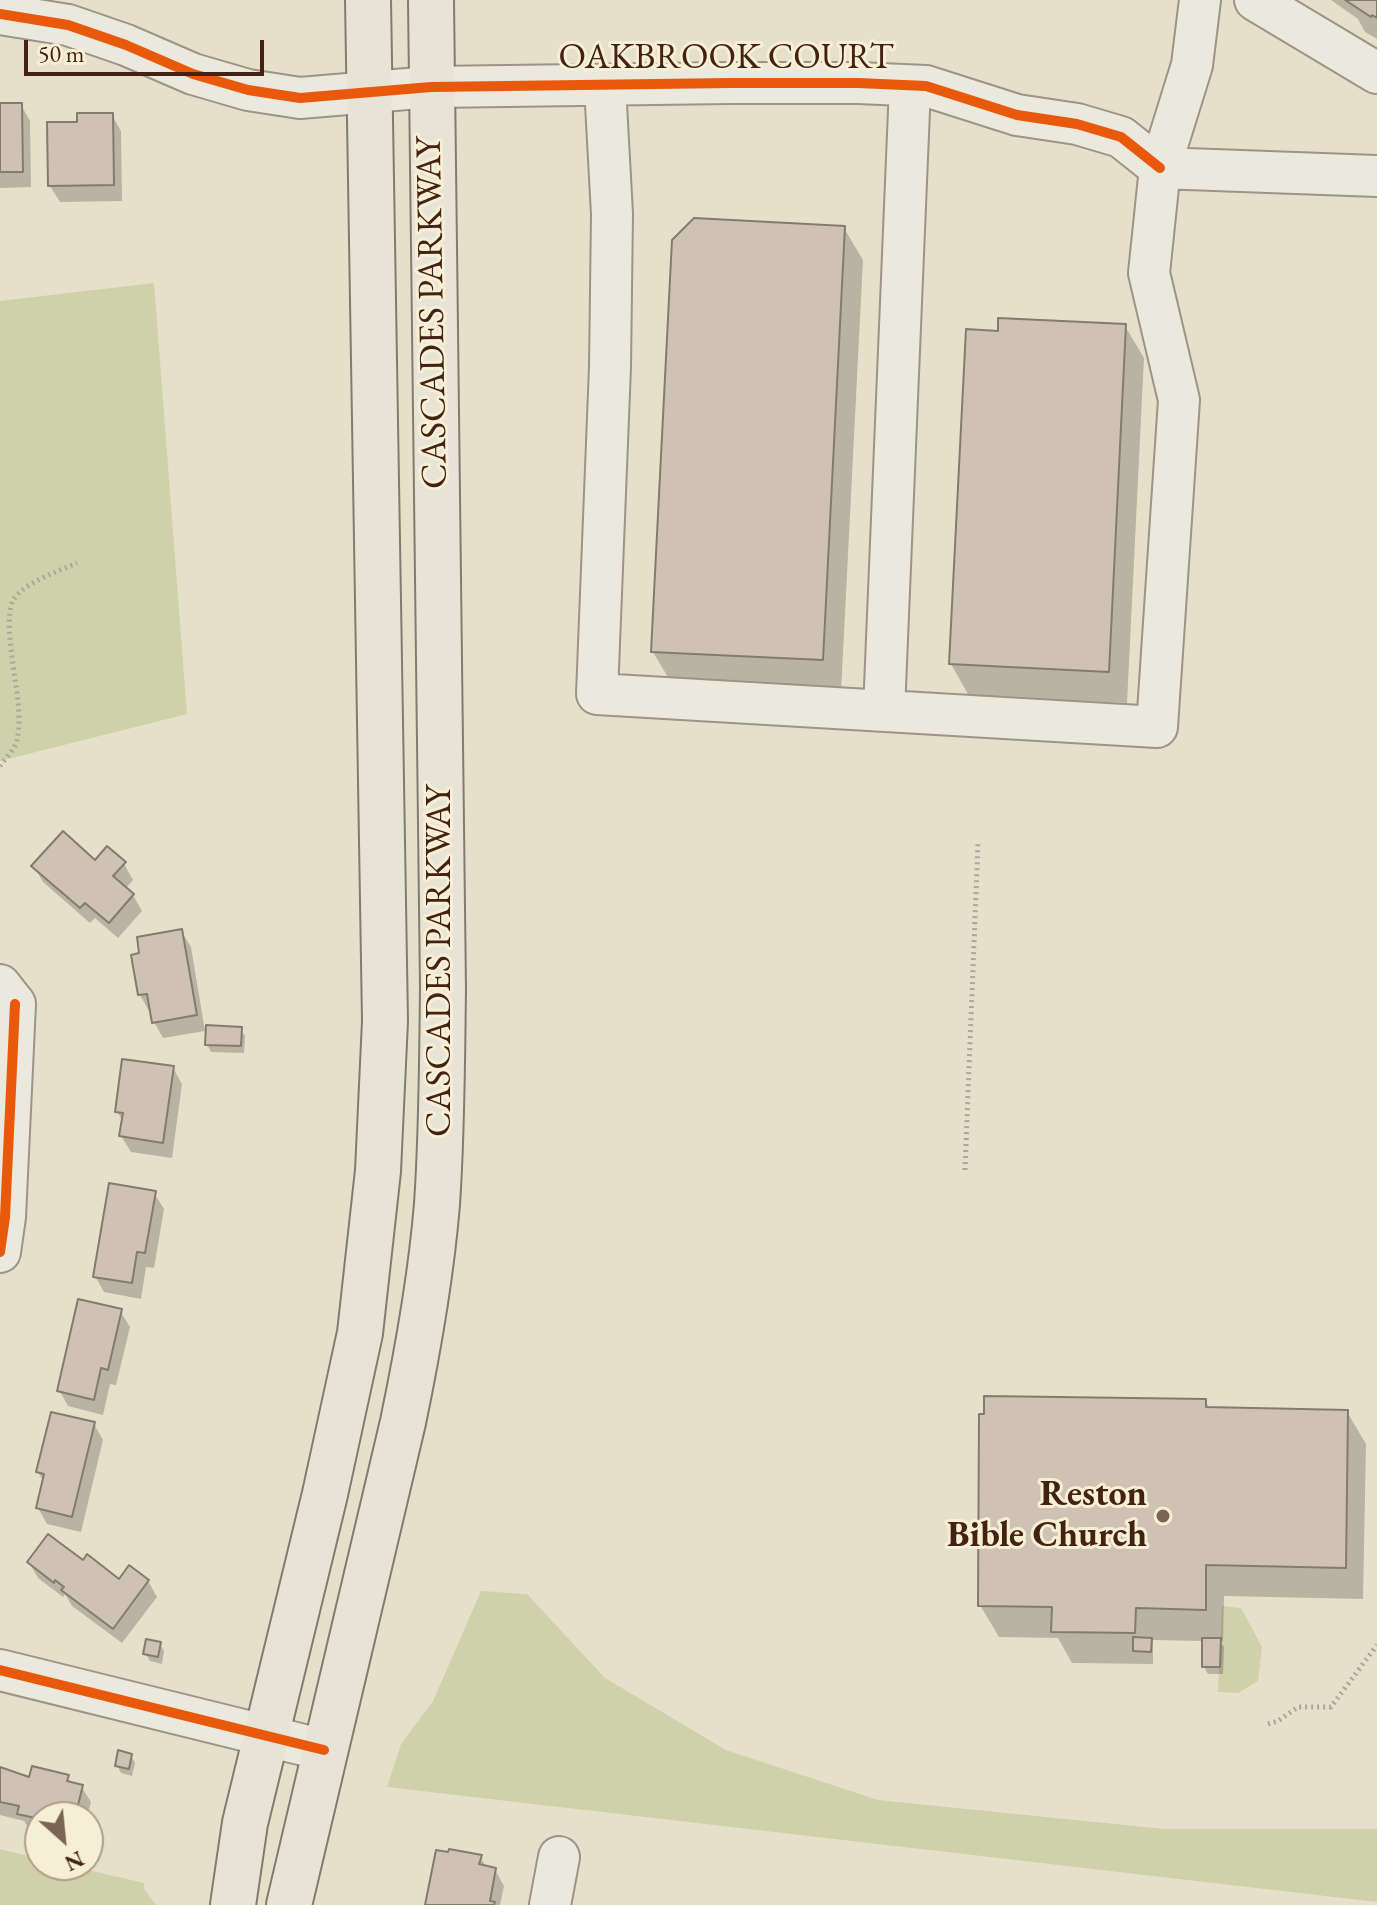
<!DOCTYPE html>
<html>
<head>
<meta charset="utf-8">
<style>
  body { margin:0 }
  #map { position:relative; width:1377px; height:1905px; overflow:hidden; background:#e6e0cb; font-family:"EB Garamond",serif }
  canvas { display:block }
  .north { position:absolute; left:24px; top:1801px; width:80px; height:80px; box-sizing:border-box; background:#f7efd5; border:2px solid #af9d87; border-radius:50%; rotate:153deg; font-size:22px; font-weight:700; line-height:32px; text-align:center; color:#432213 }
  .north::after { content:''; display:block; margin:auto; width:28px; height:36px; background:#7c6453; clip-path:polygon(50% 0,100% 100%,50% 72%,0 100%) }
  .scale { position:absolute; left:24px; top:40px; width:240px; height:36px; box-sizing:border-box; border:4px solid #432213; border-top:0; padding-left:10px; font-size:24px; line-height:28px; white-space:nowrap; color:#432213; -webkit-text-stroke:6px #f7efd5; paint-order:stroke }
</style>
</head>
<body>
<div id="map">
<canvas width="1377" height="1905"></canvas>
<div class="north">N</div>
<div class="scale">50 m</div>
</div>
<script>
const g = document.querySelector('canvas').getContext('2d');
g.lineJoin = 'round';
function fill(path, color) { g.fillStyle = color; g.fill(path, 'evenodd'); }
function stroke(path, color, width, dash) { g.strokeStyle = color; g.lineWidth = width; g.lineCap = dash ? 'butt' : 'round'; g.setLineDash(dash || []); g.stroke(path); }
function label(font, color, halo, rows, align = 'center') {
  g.font = font + ' "EB Garamond",serif'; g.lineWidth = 6; g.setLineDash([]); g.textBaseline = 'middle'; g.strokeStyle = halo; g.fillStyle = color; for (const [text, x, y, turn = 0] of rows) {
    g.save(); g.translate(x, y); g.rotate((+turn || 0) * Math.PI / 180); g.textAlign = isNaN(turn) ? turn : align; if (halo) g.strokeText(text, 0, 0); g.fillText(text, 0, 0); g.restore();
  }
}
const green = new Path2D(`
  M 154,283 L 187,714 L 0,761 L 0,301 Z
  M 481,1591 L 527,1594 L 605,1678 L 726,1750 L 878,1800 L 1164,1829 L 1377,1829 L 1377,1902 L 387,1787 L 401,1744 L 433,1701 Z
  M 1222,1606 L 1241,1608 L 1262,1647 L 1258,1681 L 1238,1693 L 1218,1692 Z
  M 0,1849 L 40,1859 L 40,1865 L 67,1865 L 144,1883 L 144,1889 L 156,1905 L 0,1905 Z`);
const shadow = new Path2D(`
  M 1331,0 L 1377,0 L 1377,39 L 1365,32 L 1358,19 Z
  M 0,105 L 21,105 L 30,121 L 31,187 L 0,188 Z
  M 112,115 L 121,131 L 122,201 L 60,202 L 50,186 L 79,124 Z
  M 844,228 L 863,260 L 841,692 L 672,684 L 653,652 Z
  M 1125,326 L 1144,358 L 1127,703 L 969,696 L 951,664 L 1000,333 Z
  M 95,862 L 124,864 L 133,880 L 125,889 L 133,895 L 142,911 L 118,938 L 95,918 L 90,923 L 43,882 L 34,866 Z
  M 181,931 L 191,947 L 205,1031 L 163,1038 L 154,1022 L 152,1010 L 149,1011 L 140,995 Z
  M 240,1029 L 245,1036 L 244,1053 L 211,1052 L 207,1044 Z
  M 173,1068 L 182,1084 L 172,1158 L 131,1152 L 121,1136 L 123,1122 L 117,1111 Z
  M 154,1193 L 164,1209 L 154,1268 L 146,1267 L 141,1299 L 104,1292 L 95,1276 Z
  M 120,1311 L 130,1327 L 116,1385 L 110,1384 L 103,1415 L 68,1406 L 59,1390 Z
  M 1205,1401 L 1210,1409 L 1347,1412 L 1366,1444 L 1363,1599 L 1224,1596 L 1223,1641 L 1220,1641 L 1224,1647 L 1223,1674 L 1208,1674 L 1204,1667 L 1204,1641 L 1153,1640 L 1153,1664 L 1072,1663 L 1058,1638 L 999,1637 L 980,1605 Z
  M 94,1424 L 103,1440 L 81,1532 L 47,1524 L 38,1508 L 44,1482 L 38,1472 Z
  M 29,1562 L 120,1581 L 148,1581 L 157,1597 L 122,1643 L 72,1606 L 65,1594 L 63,1597 L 38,1578 Z
  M 160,1644 L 164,1651 L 162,1664 L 150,1661 L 145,1653 Z
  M 131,1756 L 135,1763 L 132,1776 L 121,1773 L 117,1765 Z
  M 0,1769 L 31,1779 L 67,1777 L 72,1784 L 81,1786 L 91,1802 L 87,1817 L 40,1817 L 40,1832 L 29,1829 L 24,1821 L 0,1815 Z
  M 480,1857 L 487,1868 L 495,1870 L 504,1886 L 500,1905 L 427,1905 Z`);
const building = new Path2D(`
  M 1345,0 L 1377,0 L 1377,18 L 1372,15 L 1371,17 Z
  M 0,103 L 22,103 L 23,172 L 0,172 Z
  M 77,113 L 113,113 L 114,185 L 48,186 L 47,122 L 77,122 Z
  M 694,218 L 845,226 L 823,660 L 651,652 L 672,240 Z
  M 998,318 L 1126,324 L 1109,672 L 949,664 L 966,329 L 998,331 Z
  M 63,831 L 95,860 L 107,846 L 126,862 L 113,876 L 134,894 L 109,923 L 85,903 L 80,908 L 31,866 Z
  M 182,929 L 197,1015 L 152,1023 L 147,994 L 138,995 L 131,955 L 139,953 L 137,937 Z
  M 206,1025 L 242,1027 L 241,1046 L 205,1045 Z
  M 122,1059 L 174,1066 L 163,1143 L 119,1136 L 123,1113 L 115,1112 Z
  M 109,1183 L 156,1191 L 145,1253 L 137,1252 L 132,1283 L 93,1277 Z
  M 78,1299 L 122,1309 L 108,1370 L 101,1368 L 94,1400 L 57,1391 Z
  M 984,1396 L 1206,1399 L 1206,1407 L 1348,1410 L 1346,1568 L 1206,1565 L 1206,1610 L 1136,1608 L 1135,1633 L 1051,1632 L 1052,1607 L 978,1606 L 979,1414 L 984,1414 Z
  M 51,1412 L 95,1422 L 72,1517 L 36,1508 L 44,1474 L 36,1472 Z
  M 48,1534 L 83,1560 L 87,1554 L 119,1579 L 129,1565 L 149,1580 L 113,1629 L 61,1590 L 64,1587 L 55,1580 L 54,1583 L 27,1562 Z
  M 1133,1637 L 1152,1638 L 1151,1652 L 1133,1651 Z
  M 1202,1638 L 1221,1638 L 1220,1667 L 1202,1667 Z
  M 146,1639 L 161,1642 L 158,1657 L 143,1654 Z
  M 118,1750 L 132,1754 L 129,1769 L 115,1766 Z
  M 32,1766 L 69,1775 L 67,1781 L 83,1785 L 75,1817 L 40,1819 L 17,1814 L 19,1806 L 0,1802 L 0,1767 L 29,1777 Z
  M 449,1849 L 482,1855 L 479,1864 L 496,1868 L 490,1901 L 495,1902 L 494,1905 L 425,1905 L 436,1850 L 448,1852 Z`);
const path = new Path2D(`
  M 0,766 C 5,759 15,749 17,740 C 26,703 0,631 13,600 C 25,582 57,572 77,563
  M 965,1170 L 978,843
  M 1268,1724 L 1278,1721 L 1298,1707 L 1331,1707 L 1377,1645`);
const minor = new Path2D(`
  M 1255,0 L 1377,73
  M 0,14 L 68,25 L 126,45 L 193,74 L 248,90 L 300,98 L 431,87 L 730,83 L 858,83 L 926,86 L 1017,115 L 1077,124 L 1121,137 L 1160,168 L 1192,65 L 1200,0
  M 605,86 L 612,214 L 610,367 L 597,694 L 1157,727 L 1179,400 L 1149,273 L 1160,168 L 1377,176
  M 884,711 L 910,86
  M 0,985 L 15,1004 L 5,1217 L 0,1252
  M 0,1670 L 324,1750
  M 550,1905 L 559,1857`);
const major = new Path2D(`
  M 233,1905 L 245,1823 L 325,1494 L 360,1333 L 378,1171 L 385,1021 L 368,0
  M 289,1905 L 403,1422 C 418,1350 431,1277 437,1204 C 442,1132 442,1060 443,989 L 431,0`);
const cycleway = new Path2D(`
  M 0,14 L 68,25 L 126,45 L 193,74 L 248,90 L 300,98 L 431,87 L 730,83 L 858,83 L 926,86 L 1017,115 L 1077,124 L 1121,137 L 1160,168
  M 0,1252 L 5,1217 L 15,1004
  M 0,1670 L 324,1750`);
const markers = [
  [1163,1516,8,"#7c6453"]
];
const streetNames = [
  ["OAKBROOK COURT",726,58],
  ["CASCADES PARKWAY",433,313,-91],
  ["CASCADES PARKWAY",440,961,-90]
];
const poiNames = [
  ["Reston",1147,1495],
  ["Bible Church",1147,1536]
];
fill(green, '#cfd1ab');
fill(shadow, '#0003');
fill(building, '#cfc2b5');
stroke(building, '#847b6f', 2);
stroke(minor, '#9c9486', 44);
stroke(major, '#847b6f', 48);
stroke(path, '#aca69c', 5, [2, 4]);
stroke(minor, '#ebe8dd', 40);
stroke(major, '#e8e3d7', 44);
stroke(cycleway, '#e8590c', 10);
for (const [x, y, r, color] of markers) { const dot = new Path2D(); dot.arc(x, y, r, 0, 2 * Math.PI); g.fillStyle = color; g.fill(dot); stroke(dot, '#f7efd5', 3); }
label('36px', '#432213', '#f7efd5', streetNames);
label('bold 36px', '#432213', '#f7efd5', poiNames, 'right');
</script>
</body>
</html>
